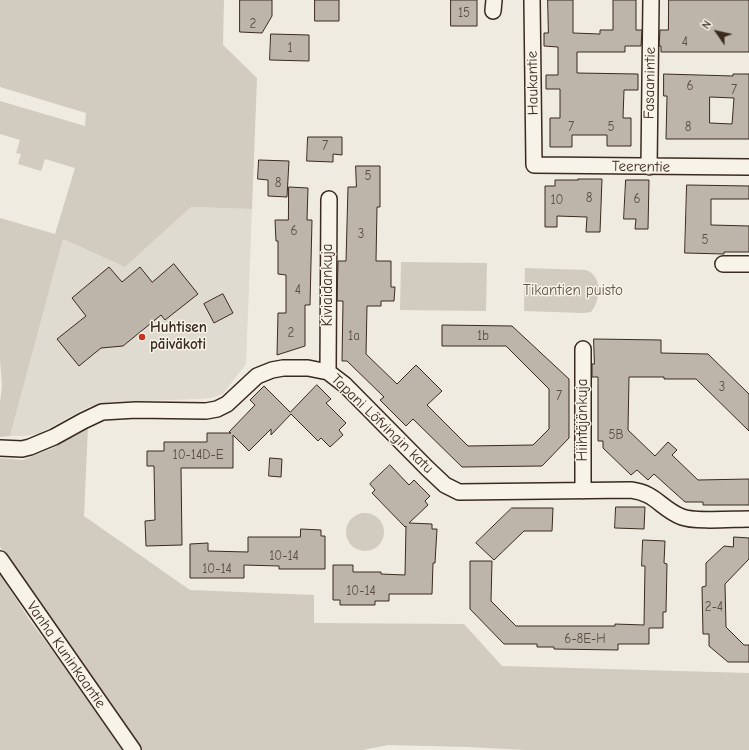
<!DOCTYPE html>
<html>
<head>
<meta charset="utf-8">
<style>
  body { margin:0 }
  #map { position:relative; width:749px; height:750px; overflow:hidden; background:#efebe0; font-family:"Comic Neue",sans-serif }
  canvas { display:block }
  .north { position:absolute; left:697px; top:12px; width:40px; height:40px; -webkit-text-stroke:3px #f7f3e8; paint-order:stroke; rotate:304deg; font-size:11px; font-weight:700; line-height:16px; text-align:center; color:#3b2a1e }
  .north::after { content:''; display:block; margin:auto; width:14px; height:18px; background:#3b2a1e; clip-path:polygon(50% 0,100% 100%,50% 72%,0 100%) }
</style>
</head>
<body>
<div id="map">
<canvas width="749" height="750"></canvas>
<div class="north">N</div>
</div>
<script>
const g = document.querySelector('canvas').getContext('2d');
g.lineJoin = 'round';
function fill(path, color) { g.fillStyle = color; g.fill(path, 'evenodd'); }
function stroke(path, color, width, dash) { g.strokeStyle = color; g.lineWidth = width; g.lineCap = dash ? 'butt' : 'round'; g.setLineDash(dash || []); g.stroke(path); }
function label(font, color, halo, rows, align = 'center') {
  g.font = font + ' "Comic Neue",sans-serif'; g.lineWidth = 3; g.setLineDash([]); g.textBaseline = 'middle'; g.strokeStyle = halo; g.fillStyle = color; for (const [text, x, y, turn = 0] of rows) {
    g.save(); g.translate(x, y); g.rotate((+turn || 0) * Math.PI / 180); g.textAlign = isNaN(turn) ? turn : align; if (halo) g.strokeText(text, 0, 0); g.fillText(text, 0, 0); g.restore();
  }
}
const built = new Path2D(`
  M 191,207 L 252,209 L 246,364 L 223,394 L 211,398 L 200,399 L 110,402 L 88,407 L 38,434 L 24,436 L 10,436 L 63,239 L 125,267 Z`);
const green = new Path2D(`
  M 0,0 L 224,0 L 223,45 L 257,78 L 252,209 L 191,207 L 125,267 L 63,239 L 10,436 L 0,437 L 0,403 L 2,386 L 0,359 L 0,218 L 55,234 L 75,168 L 45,159 L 41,171 L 18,164 L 21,154 L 16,153 L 20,140 L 0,134 L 0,101 L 85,126 L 86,113 L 0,87 Z
  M 401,262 L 487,263 L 486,311 L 400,310 Z
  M 525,268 L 586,270 C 603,276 601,300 591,312 L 584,313 L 524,311 Z
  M 88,426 L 84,516 L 190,590 L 314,595 L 314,623 L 464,624 L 502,666 L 749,673 L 749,750 L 526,750 L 469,747 L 388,745 L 363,750 L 140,750 L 0,547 L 0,458 L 23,460 L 53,448 Z
  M346 532a19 19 0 1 1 38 0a19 19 0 1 1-38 0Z
  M 0,574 L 29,619 L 126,750 L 0,750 Z`);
const building = new Path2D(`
  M 240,0 L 272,0 L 272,16 L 262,33 L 240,32 Z
  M 315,0 L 339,0 L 339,21 L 315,21 Z
  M 451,0 L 477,0 L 477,26 L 451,26 Z
  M 548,0 L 573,0 L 573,33 L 600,34 L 600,30 L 613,30 L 613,0 L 636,0 L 636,30 L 642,30 L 641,46 L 625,46 L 625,52 L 577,52 L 577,73 L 638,74 L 638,90 L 624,90 L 623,118 L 631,118 L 631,146 L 607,146 L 607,135 L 572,135 L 572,147 L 550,147 L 550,118 L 560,118 L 560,89 L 546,89 L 546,75 L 558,75 L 558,47 L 544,46 L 544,33 L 548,33 Z
  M 669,0 L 749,0 L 749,52 L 661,52 L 661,46 L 659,46 L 660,30 L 668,30 Z
  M 271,34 L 309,35 L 309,61 L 270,60 Z
  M 664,74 L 733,76 L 733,74 L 749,74 L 749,139 L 666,139 L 667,96 L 664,96 ZM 710,97 L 734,98 L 732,124 L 710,123 Z
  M 308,137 L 342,137 L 342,155 L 333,154 L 333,162 L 307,161 Z
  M 259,160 L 289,161 L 287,197 L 268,196 L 268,180 L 258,179 Z
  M 356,166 L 380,166 L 380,207 L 377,207 L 376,261 L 391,261 L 391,287 L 395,287 L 394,301 L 381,301 L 381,306 L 367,306 L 366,354 L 397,384 L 416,365 L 442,391 L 427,405 L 468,446 L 533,445 L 549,429 L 549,389 L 506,346 L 442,346 L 442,325 L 512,326 L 569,379 L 569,438 L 542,466 L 462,467 L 413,419 L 406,426 L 380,400 L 384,397 L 347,361 L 342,361 L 343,301 L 337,301 L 338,261 L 346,261 L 348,187 L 356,187 Z
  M 578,179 L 602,179 L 600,232 L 586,232 L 587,217 L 557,216 L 557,227 L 545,227 L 545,186 L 555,186 L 555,180 L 578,180 Z
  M 626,180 L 649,180 L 648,229 L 635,229 L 636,219 L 624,219 Z
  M 687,185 L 749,186 L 749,199 L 711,199 L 711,225 L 749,226 L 749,252 L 724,252 L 724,254 L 685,253 Z
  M 289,187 L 308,188 L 307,220 L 312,220 L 310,305 L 305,305 L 305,346 L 277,355 L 278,313 L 286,313 L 286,275 L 278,274 L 278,241 L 276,241 L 275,220 L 288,220 Z
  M 174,264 L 198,294 L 165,320 L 161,315 L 123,346 L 101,348 L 79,366 L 57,339 L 86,316 L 72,298 L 109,267 L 122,282 L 140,267 L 152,282 Z
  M 223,294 L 233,313 L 214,323 L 204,304 Z
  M 594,339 L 661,340 L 661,353 L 708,354 L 749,394 L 749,431 L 696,379 L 664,379 L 664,377 L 629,377 L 628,430 L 655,456 L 668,442 L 677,450 L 672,455 L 698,480 L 749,479 L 749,505 L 703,505 L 703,502 L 685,502 L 654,474 L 648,480 L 637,470 L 631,475 L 603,448 L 603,441 L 598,441 L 598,377 L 592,377 L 592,364 L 594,364 Z
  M 317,385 L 331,399 L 326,403 L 346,423 L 339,430 L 343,435 L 330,447 L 321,438 L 318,441 L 291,414 L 271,435 L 271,429 L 249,451 L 233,435 L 233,468 L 181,468 L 182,545 L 146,546 L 145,521 L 155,520 L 154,466 L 147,466 L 147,451 L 164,451 L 164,442 L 207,442 L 207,433 L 231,433 L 229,432 L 255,405 L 250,400 L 264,386 L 290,412 Z
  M 270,458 L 282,459 L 281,477 L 269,476 Z
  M 390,465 L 409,485 L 414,480 L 430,496 L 425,501 L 428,505 L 409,523 L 432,524 L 432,529 L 437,529 L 435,563 L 433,563 L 432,594 L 389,594 L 389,601 L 375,601 L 375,605 L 340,605 L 340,600 L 333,600 L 333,565 L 353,565 L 353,572 L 381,572 L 381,574 L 405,575 L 406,526 L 405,527 L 372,493 L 375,490 L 370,484 Z
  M 616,507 L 645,507 L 644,529 L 615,528 Z
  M 512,508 L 553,508 L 552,531 L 524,531 L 494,560 L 476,543 Z
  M 301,529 L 321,530 L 321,536 L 325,536 L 325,569 L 279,569 L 279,566 L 244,565 L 244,578 L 190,578 L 190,544 L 208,543 L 208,551 L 248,552 L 248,537 L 300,537 Z
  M 734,537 L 749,538 L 749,559 L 725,584 L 726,627 L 744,645 L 749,645 L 749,662 L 728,662 L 709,646 L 709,634 L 703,634 L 702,587 L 706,586 L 706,563 L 724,546 L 733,547 Z
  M 643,540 L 665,541 L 664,563 L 667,564 L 666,612 L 663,612 L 663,628 L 649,628 L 649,644 L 618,644 L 618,650 L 554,649 L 554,647 L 537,647 L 537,644 L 504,644 L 470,609 L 470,561 L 492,561 L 491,601 L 516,626 L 615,626 L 615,624 L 644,625 L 645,566 L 642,566 Z`);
const minor = new Path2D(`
  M 532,0 L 534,165 L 749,167
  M 493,11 L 494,0
  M 649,167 L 651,0
  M 723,264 L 749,264
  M 328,372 L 329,199
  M 0,448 L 22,449 L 30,447 L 54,437 L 83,421 L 102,412 L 136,410 L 206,411 L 217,409 L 227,404 L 257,376 L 272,370 L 283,368 L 308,368 L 328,372 L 345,385 L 427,468 L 445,485 L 459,492 L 631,490 C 656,493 661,509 682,517 C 695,522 733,519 749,519
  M 583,491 L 583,349
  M 0,559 L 133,750`);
const markers = [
  [142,337,4,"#c8321e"]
];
const numberNames = [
  ["15",464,13],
  ["2",253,24],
  ["4",685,42],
  ["1",290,48],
  ["6",690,86],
  ["7",734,90],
  ["7",571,127],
  ["5",611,127],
  ["8",688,127],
  ["7",325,146],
  ["5",368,176],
  ["8",278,183],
  ["8",589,198],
  ["6",637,199],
  ["10",557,200],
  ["6",294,231],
  ["3",361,234],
  ["5",705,240],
  ["4",298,290],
  ["2",291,333],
  ["1a",354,336],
  ["1b",483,336],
  ["3",722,387],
  ["7",559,396],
  ["5B",616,435],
  ["10-14D-E",198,455],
  ["10-14",284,556],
  ["10-14",217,569],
  ["10-14",361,591],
  ["2-4",714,607],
  ["6-8E-H",585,639]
];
const streetNames = [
  ["Haukantie",533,83,-91],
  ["Fasaanintie",650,83,-89],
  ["Teerentie",641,167,1],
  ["Kiviaidankuja",328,285,-90],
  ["Hiihtäjänkuja",583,420,-90],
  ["Tapani Löfvingin katu",382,424,44],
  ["Vanha Kuninkaantie",66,655,55]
];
const parkNames = [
  ["Tikantien puisto",573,291]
];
const poiNames = [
  ["Huhtisen",150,328],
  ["päiväkoti",150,345]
];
fill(built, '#e0dbd0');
fill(green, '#d1cbc0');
fill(building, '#bdb5aa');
stroke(building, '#3b2a1e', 1);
stroke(minor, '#3b2a1e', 18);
stroke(minor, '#f7f3e8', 15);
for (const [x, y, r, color] of markers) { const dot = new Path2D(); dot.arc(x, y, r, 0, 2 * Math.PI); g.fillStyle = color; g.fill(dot); stroke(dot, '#f7f3e8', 1.5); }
label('13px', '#5c4d41', null, numberNames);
label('15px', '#3b2a1e', '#f7f3e8', streetNames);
label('15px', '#605246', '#f7f3e8', parkNames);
label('bold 15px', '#3b2a1e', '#f7f3e8', poiNames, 'left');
</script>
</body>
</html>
